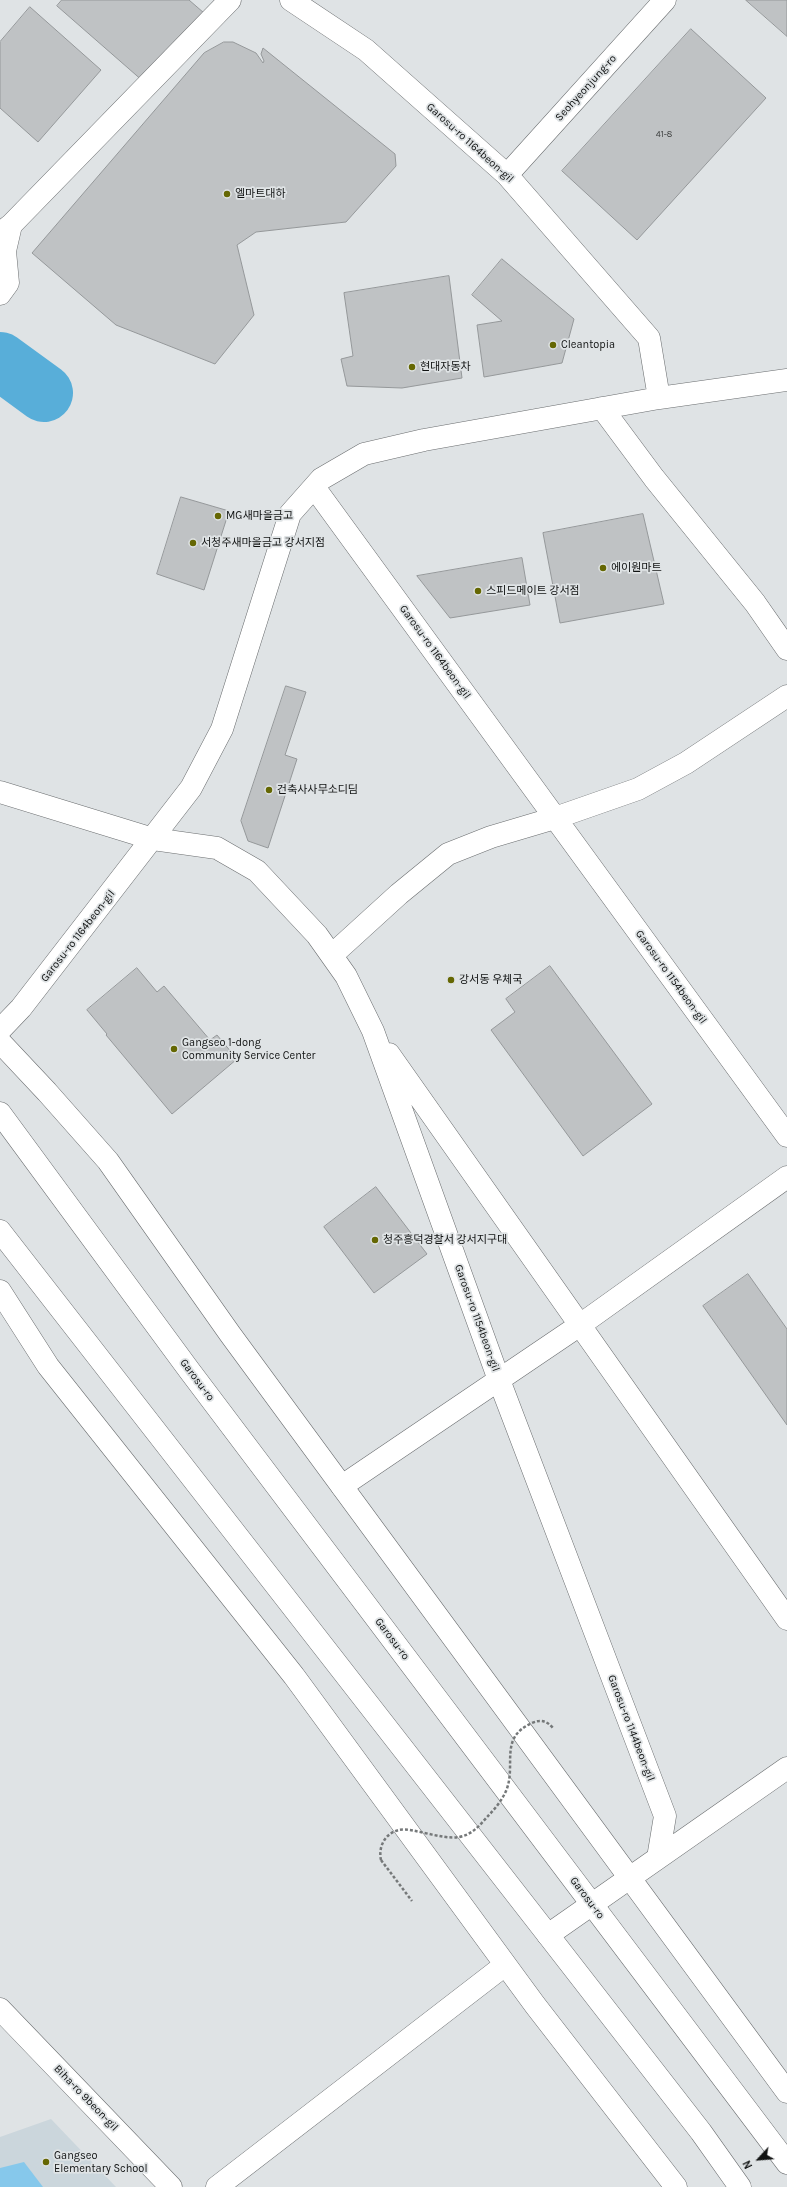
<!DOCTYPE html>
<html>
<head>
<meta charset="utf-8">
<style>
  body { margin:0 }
  #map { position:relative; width:787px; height:2187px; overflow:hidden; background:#dfe3e5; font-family:Karla,sans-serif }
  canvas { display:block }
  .north { position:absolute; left:739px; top:2139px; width:40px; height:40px; -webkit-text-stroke:3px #dfe3e5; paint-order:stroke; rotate:244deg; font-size:11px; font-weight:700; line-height:16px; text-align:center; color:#101212 }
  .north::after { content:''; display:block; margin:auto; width:14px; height:18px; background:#101212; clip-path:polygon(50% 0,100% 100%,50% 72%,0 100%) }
</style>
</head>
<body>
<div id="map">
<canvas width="787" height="2187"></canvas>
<div class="north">N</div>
</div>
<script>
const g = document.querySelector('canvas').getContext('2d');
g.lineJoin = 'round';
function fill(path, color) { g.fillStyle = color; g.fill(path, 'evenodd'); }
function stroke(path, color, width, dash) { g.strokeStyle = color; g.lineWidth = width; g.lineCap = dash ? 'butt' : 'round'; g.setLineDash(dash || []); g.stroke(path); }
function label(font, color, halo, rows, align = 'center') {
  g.font = font + ' Karla,"Noto Sans KR",sans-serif'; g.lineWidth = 3.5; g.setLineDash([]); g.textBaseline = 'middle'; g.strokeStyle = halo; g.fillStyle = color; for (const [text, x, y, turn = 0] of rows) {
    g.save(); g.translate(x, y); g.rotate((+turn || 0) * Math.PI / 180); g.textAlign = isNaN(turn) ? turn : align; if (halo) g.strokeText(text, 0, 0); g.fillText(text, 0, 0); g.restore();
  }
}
const built = new Path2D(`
  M 51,2119 L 116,2187 L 0,2187 L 0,2137 Z`);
const green = new Path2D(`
  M 24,2162 L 43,2187 L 0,2187 L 0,2168 Z`);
const river = new Path2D(`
  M 0,361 L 44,393`);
const building = new Path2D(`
  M 62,0 L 189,0 L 204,13 L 144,82 L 57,6 Z
  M 746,0 L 787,0 L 787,36 Z
  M 30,7 L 101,70 L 38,142 L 0,108 L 0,42 Z
  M 691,29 L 766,98 L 637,240 L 562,171 Z
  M 224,42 L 233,42 L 256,53 L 263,63 L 264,61 L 261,54 L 263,48 L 395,154 L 396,166 L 346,222 L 256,232 L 237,245 L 254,315 L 215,364 L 116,325 L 32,253 L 204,53 Z
  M 502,259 L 574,319 L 562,363 L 484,377 L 477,325 L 502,321 L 472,295 Z
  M 449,276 L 462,378 L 402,388 L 347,386 L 341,359 L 353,356 L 344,293 Z
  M 181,497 L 229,511 L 204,590 L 157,574 Z
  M 643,514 L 664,604 L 560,623 L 543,533 Z
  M 522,558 L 530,605 L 450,618 L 417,576 Z
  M 286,686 L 306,692 L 285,755 L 297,759 L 268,848 L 248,841 L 241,821 Z
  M 550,966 L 652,1104 L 583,1156 L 491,1030 L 515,1012 L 506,999 Z
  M 137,968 L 157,992 L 164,986 L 210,1040 L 217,1035 L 237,1059 L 172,1114 L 106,1035 L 107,1034 L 87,1010 Z
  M 376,1187 L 427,1254 L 374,1293 L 324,1227 Z
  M 748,1274 L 787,1329 L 787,1425 L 703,1306 Z`);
const path = new Path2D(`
  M 381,1860 L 412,1901`);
const minor = new Path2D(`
  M 291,0 L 366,50 L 507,175 L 649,338 L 659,398
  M 507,175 L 665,0
  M 0,233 L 11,225 L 230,0
  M 0,294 L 8,283 L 5,251 L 11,225
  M 602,408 L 654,478 L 755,603 L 787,649
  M 314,487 L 787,1136
  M 0,792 L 153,839 L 217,848 L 257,871 L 317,935 L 346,976 L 373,1031 L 499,1380 L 665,1816 L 658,1858
  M 332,955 L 399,894 L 448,854 L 491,837 L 555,818 L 638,789 L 686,763 L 787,696
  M 0,1030 L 21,1008 L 191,788 L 222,729 L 290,514 L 321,479 L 364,454 L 424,440 L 659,398 L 787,380
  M 389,1054 L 787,1619
  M 342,1486 L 580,1325 L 787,1177
  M 548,1935 L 787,1768
  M 0,2009 L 171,2187
  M 217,2187 L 505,1965`);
const major = new Path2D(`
  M 0,1042 L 47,1092 L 108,1161 L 230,1334 L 787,2092
  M 0,1113 L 189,1370 L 787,2163
  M 0,1231 L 548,1935 L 701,2132 L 740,2187
  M 0,1291 L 48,1366 L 294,1676 L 535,2005 L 676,2187`);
const pathBridge = new Path2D(`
  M 381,1860 C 378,1847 385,1833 399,1830 C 412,1827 441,1840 459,1837 C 472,1835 480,1825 488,1816 C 495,1809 502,1800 506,1791 C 517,1765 498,1738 532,1723 C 541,1719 547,1721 553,1728`);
const markers = [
  [227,194,4,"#656703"],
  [553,345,4,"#656703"],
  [412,367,4,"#656703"],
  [218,516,4,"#656703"],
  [193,543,4,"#656703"],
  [603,568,4,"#656703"],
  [478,591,4,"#656703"],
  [269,790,4,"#656703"],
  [451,980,4,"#656703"],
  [174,1049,4,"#656703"],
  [375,1240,4,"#656703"],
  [46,2162,4,"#656703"]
];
const numberNames = [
  ["41-8",664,134]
];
const streetNames = [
  ["Seohyeonjung-ro",586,88,-48],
  ["Garosu-ro 1164beon-gil",470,143,42],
  ["Garosu-ro 1164beon-gil",435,652,54],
  ["Garosu-ro 1164beon-gil",78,936,-52],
  ["Garosu-ro 1154beon-gil",671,977,54],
  ["Garosu-ro 1154beon-gil",477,1318,70],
  ["Garosu-ro",197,1380,53],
  ["Garosu-ro",392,1639,53],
  ["Garosu-ro 1144beon-gil",631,1728,69],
  ["Garosu-ro",587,1898,53],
  ["Biha-ro 9beon-gil",86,2098,46]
];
const poiNames = [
  ["엘마트대하",235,194],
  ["Cleantopia",561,345],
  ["현대자동차",420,367],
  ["MG새마을금고",226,516],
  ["서청주새마을금고 강서지점",201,543],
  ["에이원마트",611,568],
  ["스피드메이트 강서점",486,591],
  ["건축사사무소디딤",277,790],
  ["강서동 우체국",459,980],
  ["Gangseo 1-dong",182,1043],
  ["Community Service Center",182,1056],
  ["청주흥덕경찰서 강서지구대",383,1240],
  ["Gangseo",54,2156],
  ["Elementary School",54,2169]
];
fill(built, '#cbd6dc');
fill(green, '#86c8eb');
stroke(river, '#58aed9', 58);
fill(building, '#bfc2c4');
stroke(building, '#95989a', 1);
stroke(minor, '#6a6d6f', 23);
stroke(major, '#6a6d6f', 23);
stroke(path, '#757879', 2.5, [3, 2]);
stroke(minor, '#fff', 22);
stroke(major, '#fff', 22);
stroke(pathBridge, '#757879', 2.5, [3, 2]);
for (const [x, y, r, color] of markers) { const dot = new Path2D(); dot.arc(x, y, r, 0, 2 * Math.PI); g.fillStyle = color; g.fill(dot); stroke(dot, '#dfe3e5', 1.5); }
label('9px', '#3c3e3e', null, numberNames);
label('11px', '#101212', '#dfe3e5', streetNames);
label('11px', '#101212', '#dfe3e5', poiNames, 'left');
</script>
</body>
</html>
